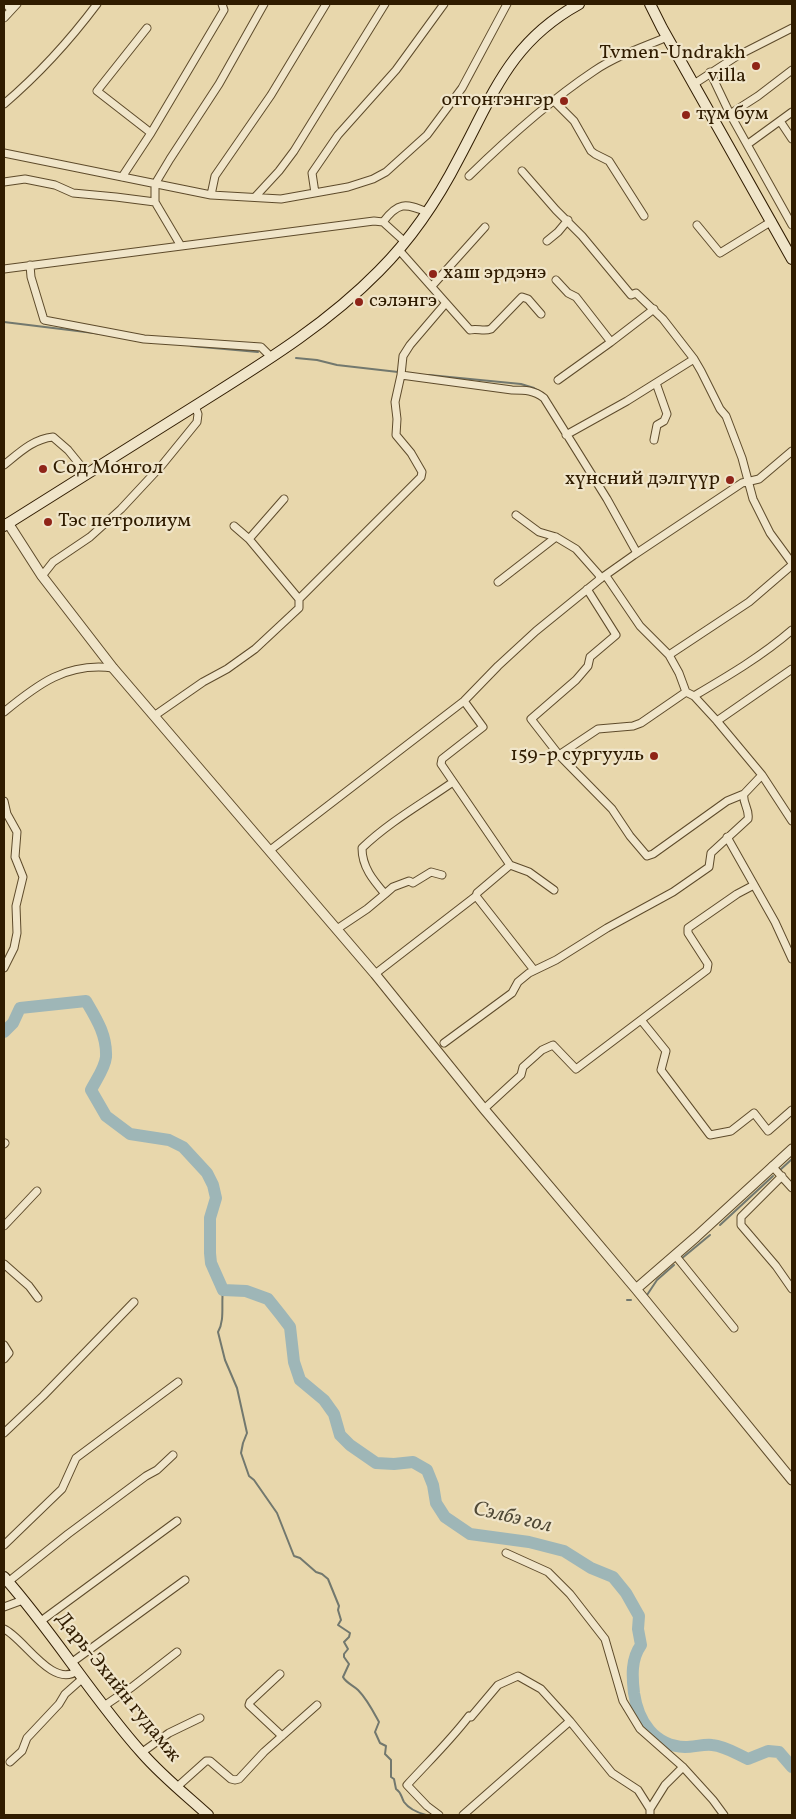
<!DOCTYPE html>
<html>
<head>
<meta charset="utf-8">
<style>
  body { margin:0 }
  #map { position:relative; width:796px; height:1819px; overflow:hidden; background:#e8d7ac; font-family:Vollkorn,serif }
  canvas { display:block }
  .frame { position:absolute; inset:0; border:5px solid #301c00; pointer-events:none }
</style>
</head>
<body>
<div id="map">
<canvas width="796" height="1819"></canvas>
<div class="frame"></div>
</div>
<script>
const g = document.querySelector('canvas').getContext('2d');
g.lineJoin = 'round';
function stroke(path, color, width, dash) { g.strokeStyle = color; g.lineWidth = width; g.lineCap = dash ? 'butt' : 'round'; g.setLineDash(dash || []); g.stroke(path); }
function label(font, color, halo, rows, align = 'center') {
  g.font = font + ' Vollkorn,serif'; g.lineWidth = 4.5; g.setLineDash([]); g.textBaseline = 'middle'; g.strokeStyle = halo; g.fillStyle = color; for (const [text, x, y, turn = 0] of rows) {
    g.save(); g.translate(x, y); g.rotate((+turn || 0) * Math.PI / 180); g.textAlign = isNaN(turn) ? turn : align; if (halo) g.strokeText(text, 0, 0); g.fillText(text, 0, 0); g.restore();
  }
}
const stream = new Path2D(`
  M 4,322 L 102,334
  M 191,346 L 258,352
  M 296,358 L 317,360 L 337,365 L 398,372
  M 429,375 L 521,384 L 534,388 L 545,395
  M 780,1170 L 792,1159
  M 720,1225 L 773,1176
  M 681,1259 L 710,1235
  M 223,1290 C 221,1304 225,1320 218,1332 L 225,1360 L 237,1388 L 247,1433 L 243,1443 L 241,1453 L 249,1476 L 254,1480 L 277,1513 L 294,1556 L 300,1558 L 316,1572 L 322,1574 L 328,1579 L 339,1606 L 338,1610 L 341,1620 L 338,1625 L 350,1633 L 349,1637 L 344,1642 L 348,1649 L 344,1654 L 344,1657 L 349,1664 L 343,1677 C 346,1683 353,1685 358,1690 C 367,1699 373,1711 379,1722 L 375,1732 L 380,1743 L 386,1746 L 385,1754 L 391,1760 L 391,1777 L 394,1779 L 396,1789 C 402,1793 401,1797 404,1802 C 409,1809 419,1813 426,1815
  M 647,1295 L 657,1280 L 674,1265
  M 627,1300 L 631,1300`);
const river = new Path2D(`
  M 4,1032 L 13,1023 L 20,1008 L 86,1001 C 96,1018 107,1035 106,1057 C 105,1068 96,1080 91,1090 L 106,1116 L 130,1134 L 169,1140 L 183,1147 L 207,1173 L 213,1185 L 216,1198 L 210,1218 L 210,1253 L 211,1263 L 223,1290 L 246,1291 L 268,1299 L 280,1314 L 290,1327 L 294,1362 L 300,1380 L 324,1400 L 334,1414 L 340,1435 L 350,1445 L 376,1463 L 394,1464 L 413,1462 L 427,1470 L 433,1485 L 436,1503 L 445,1517 L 470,1534 L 529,1542 L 564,1551 L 591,1568 L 613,1577 L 626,1593 L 639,1616 L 638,1629 L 641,1645 C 631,1659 632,1676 634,1693 C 638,1721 654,1746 685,1747 C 694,1747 704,1744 712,1745 C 725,1746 737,1754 748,1759 L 768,1751 L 779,1752 L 792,1767`);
const minor = new Path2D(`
  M 6,4 L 11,10
  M 4,18 L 17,4
  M 147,28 L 97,91 L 151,133
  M 710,72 L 730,114 L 792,225
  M 694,84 L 737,56 L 792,28
  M 554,101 L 574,121 L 591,151 L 595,154 L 609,161 L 644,216
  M 4,104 C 38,75 70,40 97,4
  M 730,114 L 758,96 L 792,70
  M 780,121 L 792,139
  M 748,144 L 792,112
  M 4,153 L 211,195 L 281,199 L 348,187 L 373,179 L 386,172 L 427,135 L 462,88 L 507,4
  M 522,171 L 556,210 L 582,236 L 631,295 L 636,293 L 663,319 L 694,359 L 701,371 L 720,409 L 726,416 L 742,458 L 753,499 L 770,533 L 792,563
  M 469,176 C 507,139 549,101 594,71 C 616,56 643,47 667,37
  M 122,177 L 151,133 L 224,10 L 222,4
  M 4,182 L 25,179 L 55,185 L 73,193 L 116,197 L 155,202
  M 315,193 L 312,173 L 338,135 L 396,70 L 444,4
  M 211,195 L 215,176 L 271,95 L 326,4
  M 255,197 L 279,171 L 294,151 L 385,4
  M 383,222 C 398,202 405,203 427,212
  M 697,225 L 720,253 L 772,221
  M 547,241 L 558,232 L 568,220
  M 181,246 L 155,202 L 155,184 L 170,159 L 219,84 L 264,4
  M 399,250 L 470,330 C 478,328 483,332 491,329 L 522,297 L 528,299 L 541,314
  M 30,265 L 31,277 L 44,320 L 144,339 L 261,347 L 271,357
  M 4,269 L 374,221 L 383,222 L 405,242
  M 556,280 L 568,293 L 576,297 L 611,342
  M 432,286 L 485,227
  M 401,375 L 512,390 C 525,390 534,390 544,398 L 607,499 L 637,553
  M 558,380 L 611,342 L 654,309
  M 566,435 L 627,401 L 694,359
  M 654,440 L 657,425 L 664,421 L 667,414 L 656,383
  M 4,465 C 19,453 33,439 53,437 L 68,450 L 81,466
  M 516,515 L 539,532 L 556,537 L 576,549 L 599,575 L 600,579
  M 249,539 L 284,499
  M 42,576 L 53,562 L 90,537 L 121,509 L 162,465 L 197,422 L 198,414 L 195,406
  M 606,576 L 640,626 L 669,655 L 679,673 L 686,692 L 694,696 C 728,676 762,656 792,630
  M 498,582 L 556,537
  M 587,589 L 616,635 L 590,657 L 588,666 L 576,680 L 531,719 L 559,755 L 612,809 L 630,836 L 647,856 L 653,854 L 727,801 L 744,794
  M 299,599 L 421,477 L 422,472 L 411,453 L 396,435 L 397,419 L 395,402 L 401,375 L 403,356 L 410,345 L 445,304
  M 669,655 L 749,602 L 792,565
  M 792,669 L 717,721 L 762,775 L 792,821
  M 694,696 L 717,721
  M 464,701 L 483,727 L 442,759 L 441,764 L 510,865 L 529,872 L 554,890
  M 4,712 C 38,684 67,662 113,668
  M 154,716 L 203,682 L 227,669 L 255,649 L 299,608 L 299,599 L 249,539 L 234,526
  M 559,755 L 598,729 L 633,726 L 641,723 L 686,692
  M 4,801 L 7,814 L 17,832 L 15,857 L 23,877 L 16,906 L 17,933 L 14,948 L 4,968
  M 727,837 L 775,922 L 792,959
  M 269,851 L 464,701 L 498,666 L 536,631 L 600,579 L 634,555 L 742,483 L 759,479 L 792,451
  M 510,865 L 477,893 L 476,896 L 534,970
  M 385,894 L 393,887 L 409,881 L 413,883 L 431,872 L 442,875
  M 337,929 L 367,909 L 385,894 C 373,880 362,867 362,848 C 389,822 423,803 453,782
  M 375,974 L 476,896
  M 641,1020 L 666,1051 L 661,1070 L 710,1135 L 731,1131 L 754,1113 L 768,1131 L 792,1110
  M 444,1043 L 512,993 L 518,982 L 529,973 L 556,960 L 607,928 L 673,892 L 709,867 L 711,853 L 748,819 C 750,809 742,803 744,794 L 762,775
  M 484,1109 L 521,1075 L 523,1067 L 542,1050 L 553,1045 L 576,1069 L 707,970 L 708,964 L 688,933 L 688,928 L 737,894 L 754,885
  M 4,1144 L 5,1143
  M 772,1166 L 792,1188
  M 782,1176 L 741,1217 L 741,1225 L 776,1266 L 792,1289
  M 4,1226 L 37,1191
  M 675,1255 L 734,1328
  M 4,1264 L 29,1286 L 38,1298
  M 4,1345 L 9,1353 L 4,1359
  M 4,1433 L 43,1396 L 134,1302
  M 4,1545 L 62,1489 L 76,1458 L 178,1382
  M 506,1553 L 548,1572 L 570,1594 L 605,1639 L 623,1701 L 640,1729 L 683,1767
  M 8,1582 L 68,1534 L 146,1476 L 157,1470 L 173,1455
  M 4,1607 L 23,1600
  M 41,1621 L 177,1521
  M 4,1629 C 23,1637 52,1689 77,1671
  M 71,1663 L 185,1580
  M 280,1674 L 250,1702 L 249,1705 L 282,1736
  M 104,1706 L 132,1687 L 177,1652
  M 141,1753 L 169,1733 L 200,1718
  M 10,1762 L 22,1751 L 27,1738 L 59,1704 L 65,1694 L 83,1678
  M 177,1787 L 206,1761 L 210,1761 L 231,1779 L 235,1780 L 239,1779 L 264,1752 L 317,1705
  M 650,1809 L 665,1785 L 683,1767 L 713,1800 L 724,1815
  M 439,1815 L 427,1806 L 407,1785 C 428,1762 450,1741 469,1716 L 471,1717 L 498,1685 L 518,1676 L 541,1689 L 570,1721 L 612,1773 L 638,1790 L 650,1809 L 650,1815
  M 463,1815 L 570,1721`);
const tertiary = new Path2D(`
  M 8,523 L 42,576 L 113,668 L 375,974 L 484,1109 L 636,1289 L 792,1480
  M 636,1289 L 696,1237 L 792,1149`);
const secondary = new Path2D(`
  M 650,4 L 662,28 L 792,259
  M 4,526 C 70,484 137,443 203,401 C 265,362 327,324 379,271 C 412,238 438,199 459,158 C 494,93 510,42 579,4
  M 4,1577 C 53,1632 92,1697 142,1753 C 162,1776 186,1795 208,1815`);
const markers = [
  [756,66,5,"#8f2418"],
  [564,101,5,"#8f2418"],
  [686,115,5,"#8f2418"],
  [433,274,5,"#8f2418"],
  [359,302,5,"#8f2418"],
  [43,469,5,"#8f2418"],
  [730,480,5,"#8f2418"],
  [48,522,5,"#8f2418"],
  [654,756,5,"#8f2418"]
];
const poiNames = [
  ["Tvmen-Undrakh",746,54,"right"],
  ["villa",746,77,"right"],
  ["отгонтэнгэр",554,101,"right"],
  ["түм бум",696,115],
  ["хаш эрдэнэ",443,274],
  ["сэлэнгэ",369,302],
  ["Сод Монгол",53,469],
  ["хүнсний дэлгүүр",720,480,"right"],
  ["Тэс петролиум",58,522],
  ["159-р сургууль",644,756,"right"]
];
const streetNames = [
  ["Дарь-Эхийн гудамж",117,1688,51]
];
const waterNames = [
  ["Сэлбэ гол",512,1519,13]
];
stroke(stream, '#72786e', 2);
stroke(river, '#9eb6b7', 12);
stroke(minor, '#5e4b2b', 9);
stroke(tertiary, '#5e4b2b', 11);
stroke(secondary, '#301c00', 12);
stroke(minor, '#f0e5c9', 7);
stroke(tertiary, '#f0e5c9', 9);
stroke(secondary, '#f0e5c9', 10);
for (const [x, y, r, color] of markers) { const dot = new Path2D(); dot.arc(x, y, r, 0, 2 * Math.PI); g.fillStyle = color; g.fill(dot); stroke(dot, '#f0e5c9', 2); }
label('20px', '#301c00', '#f0e5c9', poiNames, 'left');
label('20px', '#301c00', '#f0e5c9', streetNames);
label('italic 21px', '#514a37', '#f0e5c9', waterNames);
</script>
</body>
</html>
